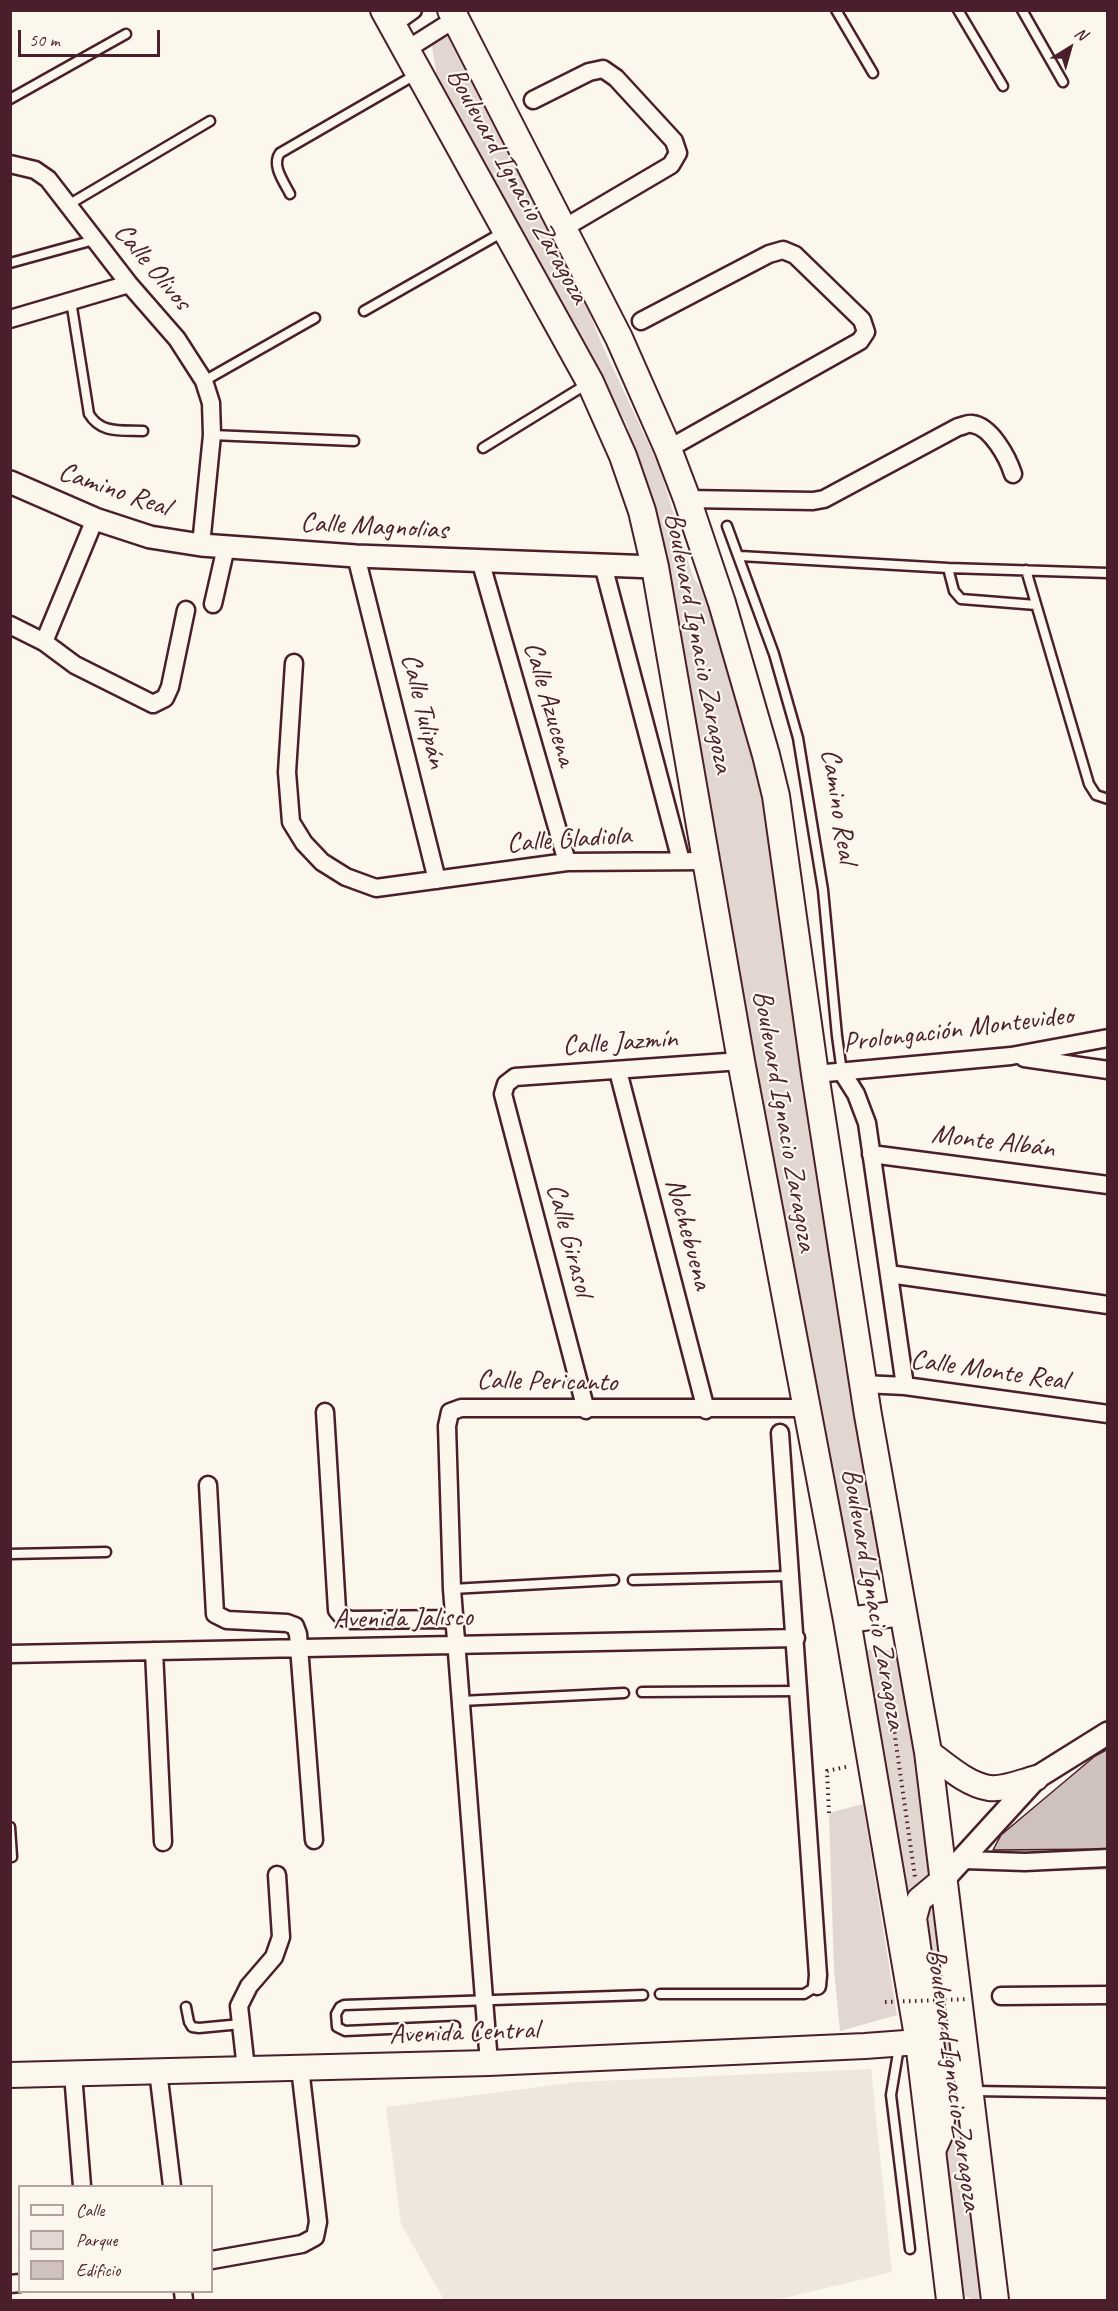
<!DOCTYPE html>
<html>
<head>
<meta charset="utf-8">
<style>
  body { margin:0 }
  #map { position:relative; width:1118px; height:2311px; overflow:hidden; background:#fbf7ec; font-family:Caveat,sans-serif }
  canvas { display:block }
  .frame { position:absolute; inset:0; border:12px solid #4a1f2b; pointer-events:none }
  .legend { position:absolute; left:18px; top:2185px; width:195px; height:108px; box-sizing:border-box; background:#fbf7ec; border:2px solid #b4a19f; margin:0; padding:8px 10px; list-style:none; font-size:18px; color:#4a1f2b }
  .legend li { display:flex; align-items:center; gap:12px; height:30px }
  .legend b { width:30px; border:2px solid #b4a19f }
  .north { position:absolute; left:1040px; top:18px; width:60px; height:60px; -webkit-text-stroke:4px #fbf7ec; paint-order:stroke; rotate:37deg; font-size:16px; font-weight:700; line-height:24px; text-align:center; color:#4a1f2b }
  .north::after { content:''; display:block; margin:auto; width:21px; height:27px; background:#4a1f2b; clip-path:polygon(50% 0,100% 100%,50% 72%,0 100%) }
  .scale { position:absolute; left:18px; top:30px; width:142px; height:27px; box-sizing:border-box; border:3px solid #4a1f2b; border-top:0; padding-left:8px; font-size:18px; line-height:21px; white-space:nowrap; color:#4a1f2b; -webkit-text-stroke:4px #fbf7ec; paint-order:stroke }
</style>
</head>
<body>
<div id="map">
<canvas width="1118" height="2311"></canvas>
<div class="frame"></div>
<ul class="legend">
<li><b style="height:8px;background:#fbf7ec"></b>Calle</li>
<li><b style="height:16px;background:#e2d7d0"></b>Parque</li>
<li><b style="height:16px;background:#cfc2bc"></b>Edificio</li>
</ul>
<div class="north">N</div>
<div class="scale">50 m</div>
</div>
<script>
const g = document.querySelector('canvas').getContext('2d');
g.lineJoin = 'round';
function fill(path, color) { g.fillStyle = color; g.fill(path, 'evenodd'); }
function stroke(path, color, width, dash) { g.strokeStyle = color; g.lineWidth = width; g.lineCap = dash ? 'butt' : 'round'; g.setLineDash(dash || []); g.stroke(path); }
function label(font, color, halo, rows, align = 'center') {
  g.font = font + ' Caveat,sans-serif'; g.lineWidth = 4.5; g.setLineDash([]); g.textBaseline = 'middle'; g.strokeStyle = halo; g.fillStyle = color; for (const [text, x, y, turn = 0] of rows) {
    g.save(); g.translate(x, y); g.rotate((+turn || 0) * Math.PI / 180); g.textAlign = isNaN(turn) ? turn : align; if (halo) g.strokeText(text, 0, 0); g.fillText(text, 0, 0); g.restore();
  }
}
const built = new Path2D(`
  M 871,2069 L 892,2272 L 776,2300 L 444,2300 L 401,2224 L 386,2107 L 576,2082 Z`);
const green = new Path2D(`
  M 449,29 L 552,220 L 603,347 L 659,466 L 693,577 L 723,619 L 759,736 L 845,1366 L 889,1565 L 880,1577 L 865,1584 L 848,1574 L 844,1563 L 702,765 L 645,487 L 627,425 L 439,90 L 431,40 Z
  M 862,1650 L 900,1650 L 934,1872 L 904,1901 Z
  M 863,1804 L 897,2015 L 840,2031 L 834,1970 L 829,1813 Z
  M 942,1893 L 989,2300 L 974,2300 L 965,2296 L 948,2198 L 921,1924 L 926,1902 Z`);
const shadow = new Path2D(`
  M 1108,1750 L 1108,1870 L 1006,1871 L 994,1850 L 1002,1836 Z`);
const building = new Path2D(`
  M 1108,1749 L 1108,1849 L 993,1850 L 1001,1835 L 1095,1756 Z`);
const path = new Path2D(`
  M 885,1667 L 915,1877
  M 829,1813 L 827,1771 L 850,1766`);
const service = new Path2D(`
  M 836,10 L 873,73
  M 958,10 L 1003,86
  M 1022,10 L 1063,82
  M 10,99 L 126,34
  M 290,194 C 284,182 271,165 280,153 L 415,75
  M 68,205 L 210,121
  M 10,263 L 94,240
  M 71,301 L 89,414 C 101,434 121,430 143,431
  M 364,311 L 503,232
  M 204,381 L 315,318
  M 212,435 L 354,441
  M 483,448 L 587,384
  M 727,526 L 774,654 L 798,738 L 823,890 L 837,1036 L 842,1072
  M 740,556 L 948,568 L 1108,573
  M 948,568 L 954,591 L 961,599 L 1036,605
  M 1026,570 L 1089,784 L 1096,795 L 1108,799
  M 10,1554 L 106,1552
  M 633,1580 L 789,1576
  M 452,1589 L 614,1580
  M 642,1692 L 799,1691
  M 461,1701 L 624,1693
  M 10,1827 L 12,1857
  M 660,1994 L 804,1994 L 817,1986
  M 186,2007 L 189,2022 L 192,2027 L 199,2028 L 241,2024
  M 455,2026 L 345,2031 L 337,2027 L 336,2014 L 340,2007 L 344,2005 L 643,1995
  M 899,2047 L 891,2095 L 910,2249
  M 973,2091 L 1108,2093`);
const minor = new Path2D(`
  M 392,25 L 413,10
  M 406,50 L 455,19 L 459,10
  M 533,100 L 589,72 L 603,69 L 616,78 L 674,141 L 678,153 L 671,165 L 564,228
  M 10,164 L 35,170 L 48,179 L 129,284 L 177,339 L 204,381 L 211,403 L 212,435 L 201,545
  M 10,319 L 129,284
  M 641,321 L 769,254 L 783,250 L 795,255 L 862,320 L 866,332 L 860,341 L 668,449
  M 687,499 L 813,501 L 824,499 L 958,427 C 963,426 968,423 972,424 C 991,426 1008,458 1013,474
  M 356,556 L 437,880
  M 480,560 L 567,862
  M 603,565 L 681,861
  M 213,604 L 226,547
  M 10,625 L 44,642 L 75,665 L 153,704 L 165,698 L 170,687 L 186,610
  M 44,642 L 95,519
  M 294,663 L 287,772 L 291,822 L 304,843 L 322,862 L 346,877 L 376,888 L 567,862 L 706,861
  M 1024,1058 L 1108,1070
  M 618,1071 L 706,1410
  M 842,1072 L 856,1094 L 867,1123 L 905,1386
  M 815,1074 L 1011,1056 L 1108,1038
  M 871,1154 L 1108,1185
  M 889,1274 L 1108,1305
  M 863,1384 L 905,1386 L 1108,1414
  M 586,1410 L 503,1094 L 506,1084 L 515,1077 L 741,1061
  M 325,1412 L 337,1610 L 343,1617 L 351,1620 L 454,1619
  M 780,1433 L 818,1975 L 817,1986
  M 208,1485 L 215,1614 L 227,1620 L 287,1623 L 295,1626 L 298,1634 L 314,1840
  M 154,1651 L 163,1842
  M 10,1654 L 796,1638
  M 964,1860 L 1025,1862 L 1108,1858
  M 1001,1996 L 1108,1995
  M 489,2063 L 452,1589 L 447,1426 L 450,1412 L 461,1408 L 806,1408
  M 246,2069 L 239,2006 L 249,1986 L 274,1957 L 281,1937 L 277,1875
  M 158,2071 L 172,2186
  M 73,2074 L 82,2186
  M 212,2260 L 302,2244 L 315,2237 L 318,2222 L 300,2068
  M 10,2284 L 20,2283
  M 183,2292 L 184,2300`);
const tertiary = new Path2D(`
  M 10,482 L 95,519 L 150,537 L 201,545 L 356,556 L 655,567
  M 943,1880 L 1036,1778 L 1108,1733`);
const secondary = new Path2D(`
  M 847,1620 L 903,1613
  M 928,1752 C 946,1765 966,1784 989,1788 C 1004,1790 1021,1782 1036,1778
  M 10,2075 L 489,2063 L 865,2046 L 919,2042
  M 932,2153 L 940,2135 L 942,2120 L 914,1918 L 919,1900 L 943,1880`);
const primary = new Path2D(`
  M 384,10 L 590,382 L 623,456 L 642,511 L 655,567 L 741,1061 L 847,1620 L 895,1901 L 919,2042 L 950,2300
  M 451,10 L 619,338 L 668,449 L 687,499 L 722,603 L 766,755 L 776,796 L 815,1074 L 868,1415 L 928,1752 L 995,2300`);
const pathBridge = new Path2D(`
  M 885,2002 L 969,1999`);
const streetNames = [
  ["Boulevard Ignacio Zaragoza",517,186,61],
  ["Calle Olivos",152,267,50],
  ["Camino Real",114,490,19],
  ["Calle Magnolias",374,527,3],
  ["Boulevard Ignacio Zaragoza",698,643,79],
  ["Calle Azucena",549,704,74],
  ["Calle Tulipán",423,711,76],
  ["Camino Real",838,806,81],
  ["Calle Gladiola",569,840,-4],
  ["Prolongación Montevideo",958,1030,-7],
  ["Calle Jazmín",620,1043,-4],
  ["Boulevard Ignacio Zaragoza",784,1121,80],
  ["Monte Albán",993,1142,7],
  ["Nochebuena",688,1234,75],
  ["Calle Girasol",569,1240,75],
  ["Calle Monte Real",989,1371,8],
  ["Calle Pericanto",547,1382,1],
  ["Boulevard Ignacio Zaragoza",873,1599,80],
  ["Avenida Jalisco",403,1619,-1],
  ["Avenida Central",464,2033,-2],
  ["Boulevard Ignacio Zaragoza",953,2080,82]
];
fill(built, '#eee7de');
fill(green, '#e2d7d0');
fill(shadow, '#0003');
fill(building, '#cfc2bc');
stroke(building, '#4a1f2b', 1.5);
stroke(service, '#4a1f2b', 13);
stroke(minor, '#4a1f2b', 21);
stroke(tertiary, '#4a1f2b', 26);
stroke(secondary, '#4a1f2b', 28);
stroke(primary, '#4a1f2b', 30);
stroke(path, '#4a1f2b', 4, [1.5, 4.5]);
stroke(service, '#fbf7ec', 8);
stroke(minor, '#fbf7ec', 16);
stroke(tertiary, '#fbf7ec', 21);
stroke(secondary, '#fbf7ec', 24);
stroke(primary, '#fbf7ec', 26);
stroke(pathBridge, '#4a1f2b', 4, [1.5, 4.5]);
label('28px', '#4a1f2b', '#fbf7ec', streetNames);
</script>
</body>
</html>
